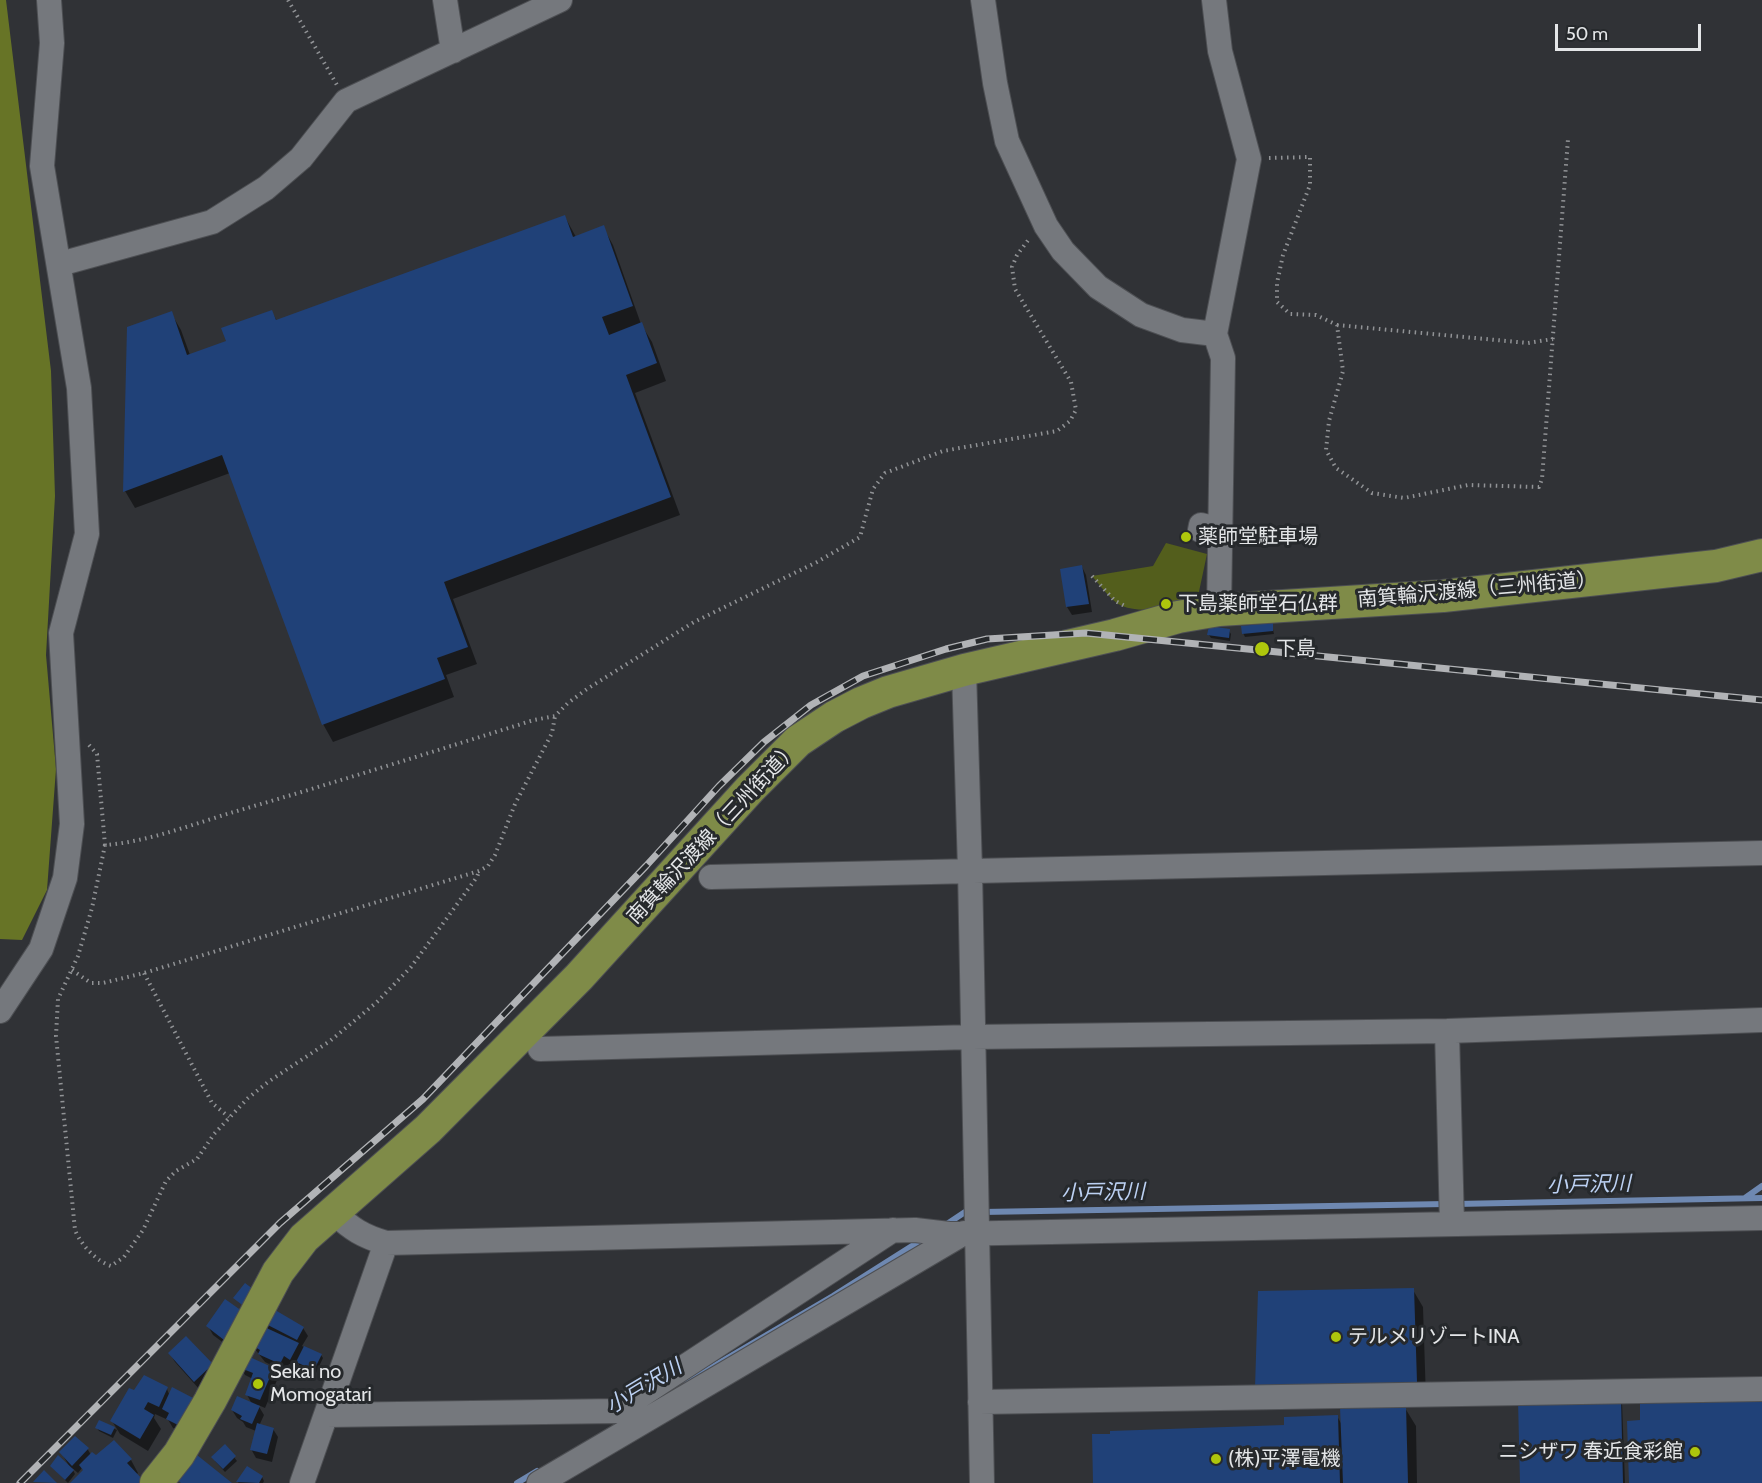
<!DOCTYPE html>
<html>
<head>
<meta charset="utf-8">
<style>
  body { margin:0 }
  #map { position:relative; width:1762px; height:1483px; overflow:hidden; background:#303236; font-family:Cabin,sans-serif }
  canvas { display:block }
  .scale { position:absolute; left:1555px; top:24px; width:146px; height:27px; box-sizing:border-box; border:3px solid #e4e6e8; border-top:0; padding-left:8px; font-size:18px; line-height:21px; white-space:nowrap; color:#e4e6e8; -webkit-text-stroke:4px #26292c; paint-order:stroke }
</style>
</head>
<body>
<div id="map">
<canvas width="1762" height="1483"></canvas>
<div class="scale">50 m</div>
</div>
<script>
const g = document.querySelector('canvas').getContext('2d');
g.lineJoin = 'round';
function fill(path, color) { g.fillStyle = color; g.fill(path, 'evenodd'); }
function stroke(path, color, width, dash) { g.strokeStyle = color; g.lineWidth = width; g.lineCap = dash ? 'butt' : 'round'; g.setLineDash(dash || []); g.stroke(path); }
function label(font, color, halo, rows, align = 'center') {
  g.font = font + ' Cabin,"Noto Sans JP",sans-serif'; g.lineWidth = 6; g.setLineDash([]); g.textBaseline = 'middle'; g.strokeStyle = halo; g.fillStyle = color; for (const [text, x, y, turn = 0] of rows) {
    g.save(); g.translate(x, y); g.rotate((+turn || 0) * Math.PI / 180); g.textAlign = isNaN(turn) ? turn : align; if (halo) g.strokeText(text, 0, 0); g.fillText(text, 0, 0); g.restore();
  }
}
const green = new Path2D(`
  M 1166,543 L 1207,554 L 1197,601 C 1174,605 1146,615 1122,606 C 1111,601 1100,585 1092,576 L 1153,566 Z`);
const forest = new Path2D(`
  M 0,0 L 6,0 L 51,371 L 55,496 L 46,655 L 56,769 L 47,890 L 22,940 L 0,939 Z`);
const shadow = new Path2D(`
  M 565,217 L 576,237 L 603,227 L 613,245 L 641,324 L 652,342 L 666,381 L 635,393 L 680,515 L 453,599 L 477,664 L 446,675 L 454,697 L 333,742 L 323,724 L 230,473 L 135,508 L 125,491 L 171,313 L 181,330 L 190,355 L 227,342 L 272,312 L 277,321 Z
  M 1082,567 L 1086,575 L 1092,612 L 1072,615 L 1067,607 Z
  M 1272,625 L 1274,634 L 1245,637 L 1243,633 Z
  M 1229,631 L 1231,634 L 1230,641 L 1211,638 L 1209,635 Z
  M 1413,1290 L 1423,1307 L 1426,1399 L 1266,1405 Z
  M 246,1321 L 229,1347 L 213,1335 L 208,1326 Z
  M 264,1322 L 303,1328 L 308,1336 L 302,1346 L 321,1355 L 323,1358 L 316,1373 L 299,1365 L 298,1362 L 295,1367 L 289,1364 L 285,1372 L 265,1362 L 251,1344 L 269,1331 Z
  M 186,1339 L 217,1374 L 200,1390 L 175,1362 L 170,1354 Z
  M 240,1366 L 273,1369 L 278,1378 L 265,1408 L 258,1405 L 264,1415 L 259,1426 L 273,1429 L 278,1437 L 272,1462 L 256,1458 L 251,1449 L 256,1431 L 246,1427 L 243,1422 L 237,1418 L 232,1410 L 252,1404 L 247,1395 L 253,1379 L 245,1375 Z
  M 145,1377 L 167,1389 L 185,1434 L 173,1428 L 167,1418 L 166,1419 L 155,1414 L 154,1418 L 161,1429 L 148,1451 L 120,1434 L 112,1421 Z
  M 1622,1402 L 1625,1483 L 1521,1483 Z
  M 1405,1408 L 1416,1426 L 1417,1483 L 1095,1483 L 1286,1426 L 1337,1416 L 1342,1425 Z
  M 100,1422 L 117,1430 L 113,1438 L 99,1431 L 97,1428 Z
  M 87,1448 L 91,1455 L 96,1457 L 131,1460 L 138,1473 L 136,1475 L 72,1483 L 84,1471 L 82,1468 L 78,1473 L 72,1468 L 75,1474 L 68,1483 L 54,1469 L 69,1466 L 61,1452 Z
  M 234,1457 L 237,1461 L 225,1472 L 215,1461 Z
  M 247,1468 L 262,1477 L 264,1481 L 263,1483 L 238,1483 Z`);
const stream = new Path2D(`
  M 1745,1198 L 1762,1186
  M 1456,1204 L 1762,1198
  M 982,1212 L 1446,1204
  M 944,1226 L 965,1212 L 972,1212
  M 644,1407 L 833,1296 L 923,1239
  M 517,1483 L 537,1471`);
const building = new Path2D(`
  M 565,215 L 573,237 L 604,225 L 633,306 L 602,317 L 609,335 L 642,322 L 657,363 L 626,375 L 671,497 L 444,582 L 468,647 L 437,658 L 445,679 L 322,725 L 222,455 L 123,492 L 127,327 L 172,311 L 187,355 L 226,341 L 221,328 L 272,310 L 276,320 Z
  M 1082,565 L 1089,604 L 1066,607 L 1060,569 Z
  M 1273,623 L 1273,631 L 1242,634 L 1241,626 Z
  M 1209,626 L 1230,629 L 1229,638 L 1207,635 Z
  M 245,1283 L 257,1292 L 245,1307 L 233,1298 Z
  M 1414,1288 L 1417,1382 L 1255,1388 L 1258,1291 Z
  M 225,1299 L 242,1311 L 224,1340 L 206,1326 Z
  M 270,1307 L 304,1327 L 297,1340 L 262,1322 Z
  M 260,1325 L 299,1343 L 290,1360 L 284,1356 L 280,1364 L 258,1354 L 260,1350 L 250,1344 Z
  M 186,1336 L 213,1364 L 194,1382 L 168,1353 Z
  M 304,1346 L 322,1354 L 314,1370 L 296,1362 Z
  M 243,1354 L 274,1368 L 260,1400 L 245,1395 L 253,1373 L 238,1367 Z
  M 144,1375 L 168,1387 L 159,1407 L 148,1402 L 144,1409 L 154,1415 L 140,1439 L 110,1421 L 129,1388 L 134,1390 Z
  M 172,1387 L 195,1399 L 180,1426 L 166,1419 L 169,1413 L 162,1409 Z
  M 237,1396 L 260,1406 L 252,1424 L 240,1419 L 242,1416 L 231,1410 Z
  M 1621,1397 L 1623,1483 L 1520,1483 L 1518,1400 Z
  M 1762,1398 L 1762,1483 L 1629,1483 L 1627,1421 L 1640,1420 L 1640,1400 Z
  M 1406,1406 L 1408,1483 L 1343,1483 L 1340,1407 Z
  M 1338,1415 L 1340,1483 L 1093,1483 L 1092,1434 L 1110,1434 L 1110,1431 L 1284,1425 L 1284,1417 Z
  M 99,1420 L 115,1427 L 111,1435 L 95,1428 Z
  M 257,1423 L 274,1428 L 267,1454 L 250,1450 Z
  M 75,1436 L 89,1448 L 72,1466 L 59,1452 Z
  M 114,1440 L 132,1459 L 127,1463 L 144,1481 L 141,1483 L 70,1483 L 83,1470 L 79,1465 L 92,1452 L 96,1455 Z
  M 225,1444 L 236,1456 L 223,1469 L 211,1457 Z
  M 58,1455 L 74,1470 L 65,1480 L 50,1466 Z
  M 197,1455 L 232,1483 L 181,1483 L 177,1480 Z
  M 247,1466 L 263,1476 L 259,1483 L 236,1482 Z
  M 44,1470 L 57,1483 L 33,1482 Z`);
const path = new Path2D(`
  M 288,0 L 337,85
  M 1269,158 L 1310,157 L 1310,185 L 1283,255 L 1277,283 L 1277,302 L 1290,314 L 1316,315 L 1337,325 L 1343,371 L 1329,421 L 1326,450 L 1336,468 L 1372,493 L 1404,498 L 1468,485 L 1539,487 L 1542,479 L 1568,139
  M 1337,325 L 1528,343 L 1553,339
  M 1092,576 L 1115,601 L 1125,606
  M 89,745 L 97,754 L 105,845 C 148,842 196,823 237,811 C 337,782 435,751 534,720 L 555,716 L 568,703 L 587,689 L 694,622 L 817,562 L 860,537 L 873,489 L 885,473 L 943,451 L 1057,431 L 1070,421 L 1076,410 L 1071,382 L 1015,289 L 1012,267 L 1017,255 L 1029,239
  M 105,845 L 92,908 L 78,956 L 58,999 L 56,1036 L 75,1230 C 81,1245 96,1261 111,1266 L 124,1257 L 143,1230 L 166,1181 L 176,1171 L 197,1159 L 214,1134 L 248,1098 L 268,1082 L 330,1041 L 377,1002 L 411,967 L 477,877 L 479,871
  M 72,970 L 91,983 L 103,983 L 144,973 L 479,871 L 488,866 L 495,855 L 515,804 L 552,733 L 555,716
  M 144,973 L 212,1103 L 229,1117`);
const minor = new Path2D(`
  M 445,0 L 453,51
  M 983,0 L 995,83 L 1007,141 L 1046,226 L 1063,251 L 1098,287 L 1141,315 L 1182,330 L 1215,334
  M 1214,0 L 1220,51 L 1249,159 L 1215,334 L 1223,358 L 1219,610
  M 60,264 L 212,222 L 266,188 L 301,158 L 346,101 L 560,0
  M 1200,530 L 1201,525 L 1221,530
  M 964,670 L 970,870 L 982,1483
  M 711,877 L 1762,853
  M 0,1011 L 41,949 L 65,878 L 72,824 L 61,633 L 87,534 L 79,388 L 42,166 L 52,43 L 49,0
  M 1447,1031 L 1452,1224
  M 540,1049 L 972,1037 L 1447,1031 L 1762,1020
  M 334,1213 C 352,1229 362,1236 386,1243 L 915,1230 L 949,1234 L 1762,1218
  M 980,1402 L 1762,1389
  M 326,1415 L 617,1411 L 893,1230
  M 302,1483 L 386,1243
  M 539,1483 L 964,1233`);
const major = new Path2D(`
  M 156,1483 L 179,1454 L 210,1401 L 278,1272 L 304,1238 L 428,1129 L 579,977 L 750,789 L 798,741 L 834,717 L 861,703 L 888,692 L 964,670 L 1115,635 L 1178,617 L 1219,610 L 1443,596 L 1716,566 L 1762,555`);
const rail = new Path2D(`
  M 20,1483 L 280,1223 L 423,1099 L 646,866 L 719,786 L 764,742 L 811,705 L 863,676 L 946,649 L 987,639 L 1086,633 L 1762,700`);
const markers = [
  [1186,537,6,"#aec60c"],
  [1166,604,6,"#aec60c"],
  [1262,649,8,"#aec60c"],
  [1336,1337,6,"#aec60c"],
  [258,1384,6,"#aec60c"],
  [1695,1452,6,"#aec60c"],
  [1216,1459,6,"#aec60c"]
];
const poiNames = [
  ["薬師堂駐車場",1198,537],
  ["下島薬師堂石仏群",1178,604],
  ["下島",1276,649],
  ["テルメリゾートINA",1348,1337],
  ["Sekai no",270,1372],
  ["Momogatari",270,1395],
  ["ニシザワ 春近食彩館",1683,1452,"right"],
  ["(株)平澤電機",1228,1459]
];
const streetNames = [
  ["南箕輪沢渡線（三州街道）",1477,590,-5],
  ["南箕輪沢渡線（三州街道）",713,833,-47]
];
const waterNames = [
  ["小戸沢川",1589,1185,-1],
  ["小戸沢川",1103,1193,-1],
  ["小戸沢川",644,1387,-31]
];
fill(green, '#535e1c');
fill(forest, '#677426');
fill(shadow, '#0007');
stroke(stream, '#6e88b1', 6);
fill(building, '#204178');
stroke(minor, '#4d4f53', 26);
stroke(major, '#4d4f53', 34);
stroke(path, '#919396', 4, [1.5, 4.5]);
stroke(minor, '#75787d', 24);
stroke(major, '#7f8b48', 32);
stroke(rail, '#b1b3b6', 7);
stroke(rail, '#26292c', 4.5, [14]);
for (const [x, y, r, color] of markers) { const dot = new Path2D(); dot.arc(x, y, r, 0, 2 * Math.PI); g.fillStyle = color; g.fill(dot); stroke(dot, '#26292c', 2); }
label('20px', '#e4e6e8', '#26292c', poiNames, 'left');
label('20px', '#e4e6e8', '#26292c', streetNames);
label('italic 21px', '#bcd1f3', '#26292c', waterNames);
</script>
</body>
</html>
